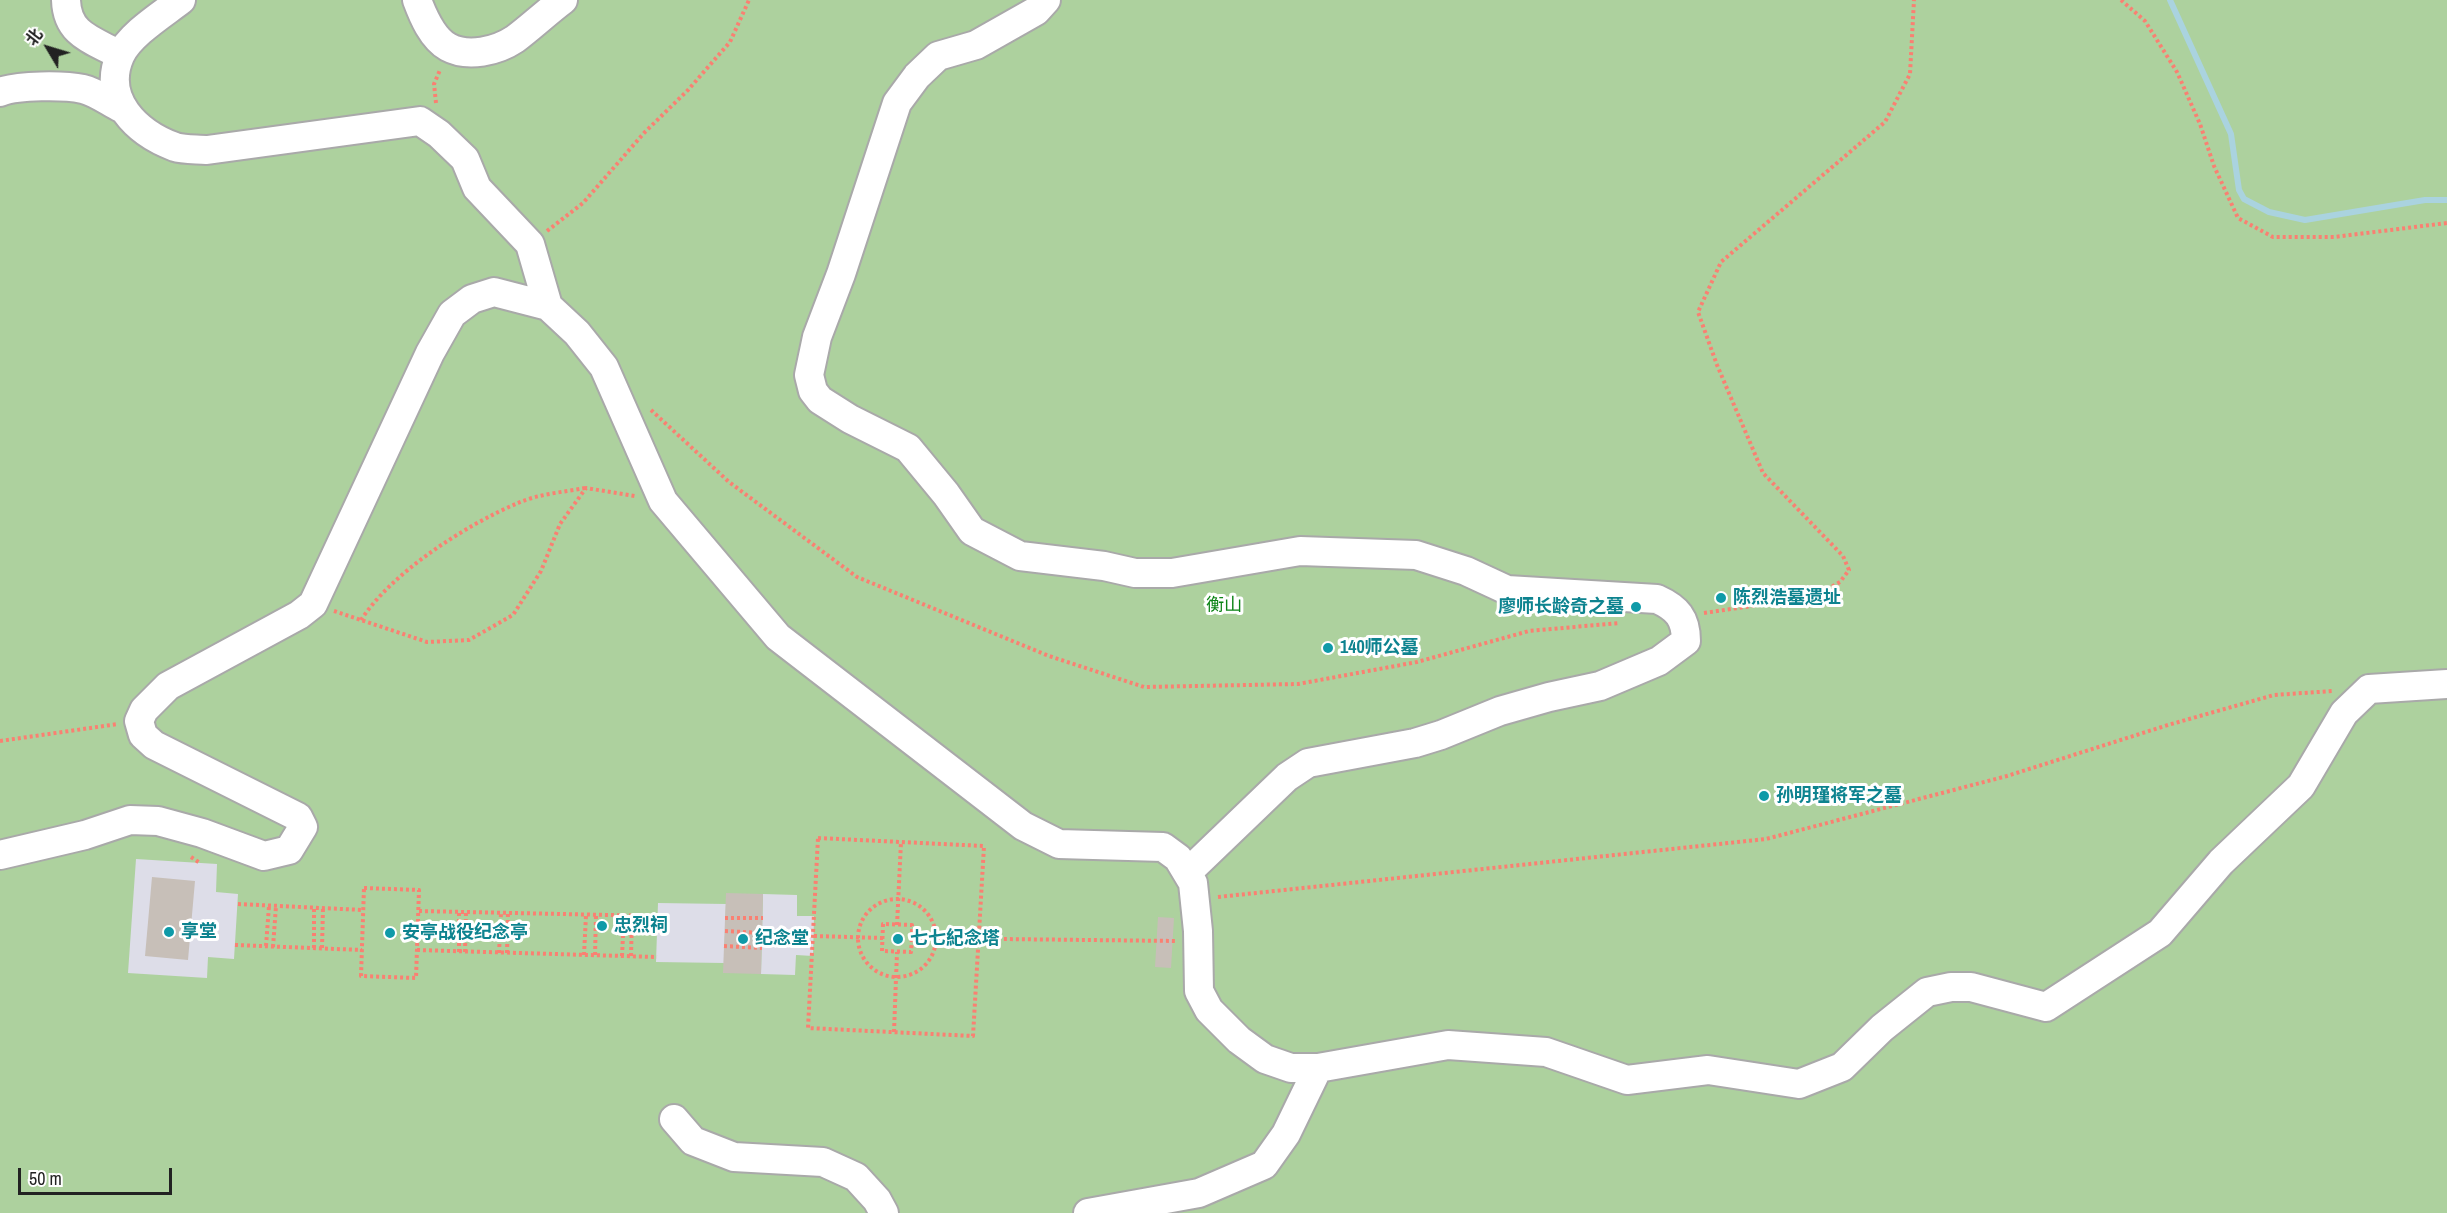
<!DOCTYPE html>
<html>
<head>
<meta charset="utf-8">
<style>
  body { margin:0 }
  #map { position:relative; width:2447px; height:1213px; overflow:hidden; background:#f2efe9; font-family:"Archivo Narrow","Noto Sans SC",sans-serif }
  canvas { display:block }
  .north { position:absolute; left:18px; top:18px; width:60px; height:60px; -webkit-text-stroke:4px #fff; paint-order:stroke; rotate:308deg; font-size:16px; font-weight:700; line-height:24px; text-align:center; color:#222 }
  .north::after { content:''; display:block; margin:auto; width:21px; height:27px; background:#222; clip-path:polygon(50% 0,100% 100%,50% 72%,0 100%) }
  .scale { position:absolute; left:18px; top:1168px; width:154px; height:27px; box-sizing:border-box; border:3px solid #222; border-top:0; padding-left:8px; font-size:18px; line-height:21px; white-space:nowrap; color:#222; -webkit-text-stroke:4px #fff; paint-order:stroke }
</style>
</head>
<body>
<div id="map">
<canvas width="2447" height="1213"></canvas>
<div class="north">北</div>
<div class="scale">50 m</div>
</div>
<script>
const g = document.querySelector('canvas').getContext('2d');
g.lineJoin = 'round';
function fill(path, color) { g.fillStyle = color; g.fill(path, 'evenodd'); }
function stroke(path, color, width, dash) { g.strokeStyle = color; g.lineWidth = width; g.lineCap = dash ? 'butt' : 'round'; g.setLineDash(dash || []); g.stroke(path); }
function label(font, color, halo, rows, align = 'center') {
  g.font = font + ' "Archivo Narrow","Noto Sans SC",sans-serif'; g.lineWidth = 6; g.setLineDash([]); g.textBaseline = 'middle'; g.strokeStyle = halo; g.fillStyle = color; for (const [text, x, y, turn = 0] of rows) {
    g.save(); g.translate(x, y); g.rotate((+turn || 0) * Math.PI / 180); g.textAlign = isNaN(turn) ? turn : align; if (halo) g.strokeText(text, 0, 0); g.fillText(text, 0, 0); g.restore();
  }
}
const forest = new Path2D(`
  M 0,0 L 2447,0 L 2447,1213 L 0,1213 Z`);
const plaza = new Path2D(`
  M 136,859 L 217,864 L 216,892 L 238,894 L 234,959 L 208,957 L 207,978 L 128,973 Z
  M 763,894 L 797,895 L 797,916 L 814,916 L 813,956 L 796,955 L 795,975 L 761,974 Z
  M 658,903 L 726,904 L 724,963 L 656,962 Z`);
const stream = new Path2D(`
  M 2170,0 L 2231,134 L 2239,190 L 2244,199 L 2269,212 L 2305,220 L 2425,200 L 2447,200`);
const building = new Path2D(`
  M 152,877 L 195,881 L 188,960 L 145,956 Z
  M 726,893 L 763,894 L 761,974 L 723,973 Z
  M 1158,917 L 1174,918 L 1171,968 L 1155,967 Z`);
const path = new Path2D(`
  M 2121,0 L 2145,21 L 2177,72 L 2200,124 L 2214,166 L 2238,218 L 2273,237 L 2334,237 L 2447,223
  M 436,103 L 434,84 L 440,70
  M 547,231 L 583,203 L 644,133 L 688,90 L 730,42 L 749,0
  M 651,410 L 729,482 L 857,577 L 1049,656 L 1144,687 L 1298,684 L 1417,662 L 1529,631 L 1619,623
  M 334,611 L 427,642 L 469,640 L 513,615 L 541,571 L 560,524 L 586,488 L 635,496
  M 1704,613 L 1813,597 L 1840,582 L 1849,570 L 1843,556 L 1763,473 L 1717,365 L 1698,312 L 1721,262 L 1885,122 L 1910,74 L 1914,0
  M 361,620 C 392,572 466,525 518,503 C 538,494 564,492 585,488
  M 0,741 L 118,724
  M 818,838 L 984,846 L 973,1036 L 808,1028 Z
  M 191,857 L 200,863
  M 364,888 L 419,890 L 416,978 L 361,976 Z
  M 1218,897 L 1766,839 L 2007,776 L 2168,725 L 2274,695 L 2333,691
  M858 938a39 39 0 1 1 78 0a39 39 0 1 1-78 0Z
  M 238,904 L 363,910
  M 419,911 L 657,916
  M 725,918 L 763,918
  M 897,925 L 901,842
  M 725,931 L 762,933
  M 814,936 L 883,938
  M 912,938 L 912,925 L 883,924 L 882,951 L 911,952 L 912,938 L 1177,941
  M 235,945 L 362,950
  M 266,946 L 269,906
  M 724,946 L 762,948
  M 273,947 L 276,906
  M 314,948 L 314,908
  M 322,948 L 323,908
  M 417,950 L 657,957
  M 459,952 L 459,912
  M 465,952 L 466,912
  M 499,953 L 501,913
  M 507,953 L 508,913
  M 584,955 L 586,915
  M 595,955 L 596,915
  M 622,956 L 624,916
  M 631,956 L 632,916
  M 894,1032 L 897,952`);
const minor = new Path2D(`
  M 66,0 C 67,35 93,40 120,55
  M 181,0 C 163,14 129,35 120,56 C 101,99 137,133 175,147 C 184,150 197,149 207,150 L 420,121 L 439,134 L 465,159 L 477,188 L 530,244 L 548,306
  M 417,0 C 423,16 432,38 448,47 C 468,58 497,51 515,39 C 531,27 547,12 563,0
  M 1046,0 L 1036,11 L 976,45 L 938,56 L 917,76 L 897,103 L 841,274 L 817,337 L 809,375 L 813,391 L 820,400 L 850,419 L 908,448 L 946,494 L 972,531 L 1020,556 L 1104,566 L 1135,573 L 1172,573 L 1300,551 L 1416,555 L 1466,571 L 1507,590 L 1657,599 C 1677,608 1686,618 1686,641 L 1659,661 L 1600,686 L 1549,697 L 1500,711 L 1441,735 L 1415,743 L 1308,763 L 1287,777 L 1187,873
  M 0,92 C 18,85 64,85 83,89 C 96,92 109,102 121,108
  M 0,855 L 85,835 L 130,820 L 158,821 L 202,833 L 264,856 L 289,850 L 303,827 L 298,817 L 154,745 L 143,735 L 139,721 L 144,710 L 168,686 L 299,615 L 313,604 L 430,353 L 452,314 L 472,299 L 494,292 L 548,306 L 577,333 L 604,367 L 663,501 L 778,637 L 1023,826 L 1059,844 L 1163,847 L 1178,858 L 1193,883 L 1198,931 L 1199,991 L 1209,1010 L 1239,1040 L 1265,1059 L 1291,1068 L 1318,1068 L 1448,1045 L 1546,1052 L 1627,1080 L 1708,1070 L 1799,1084 L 1842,1067 L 1882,1028 L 1927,992 L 1951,987 L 1971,987 L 2046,1007 L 2160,933 L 2221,862 L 2301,786 L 2344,713 L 2369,689 L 2447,684
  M 674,1119 L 693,1141 L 734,1157 L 823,1162 L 856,1177 L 877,1200 L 884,1213
  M 1088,1213 L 1199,1193 L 1264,1165 L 1286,1134 L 1318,1068`);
const markers = [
  [1721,598,6,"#0f9aa8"],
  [1636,607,6,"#0f9aa8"],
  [1328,648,6,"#0f9aa8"],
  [1764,796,6,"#0f9aa8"],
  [602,926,6,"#0f9aa8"],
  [169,932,6,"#0f9aa8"],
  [390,933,6,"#0f9aa8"],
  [743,939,6,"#0f9aa8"],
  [898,939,6,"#0f9aa8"]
];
const cultureNames = [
  ["陈烈浩墓遗址",1733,598],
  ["廖师长龄奇之墓",1624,607,"right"],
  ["140师公墓",1340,648],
  ["孙明瑾将军之墓",1776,796],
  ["忠烈祠",614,926],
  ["享堂",181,932],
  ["安亭战役纪念亭",402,933],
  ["纪念堂",755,939],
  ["七七紀念塔",910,939]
];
const parkNames = [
  ["衡山",1224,606]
];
fill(forest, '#add19e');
fill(plaza, '#dddde8');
stroke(stream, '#aad3df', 6);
fill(building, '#c7bfb8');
stroke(minor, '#a9a9a9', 32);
stroke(path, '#fa8072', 4, [3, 3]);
stroke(minor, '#fff', 28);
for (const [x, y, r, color] of markers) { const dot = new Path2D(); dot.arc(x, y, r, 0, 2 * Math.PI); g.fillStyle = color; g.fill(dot); stroke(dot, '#fff', 2); }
label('bold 18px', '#0d838f', '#fff', cultureNames, 'left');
label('18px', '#0c8416', '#fff', parkNames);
</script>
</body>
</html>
